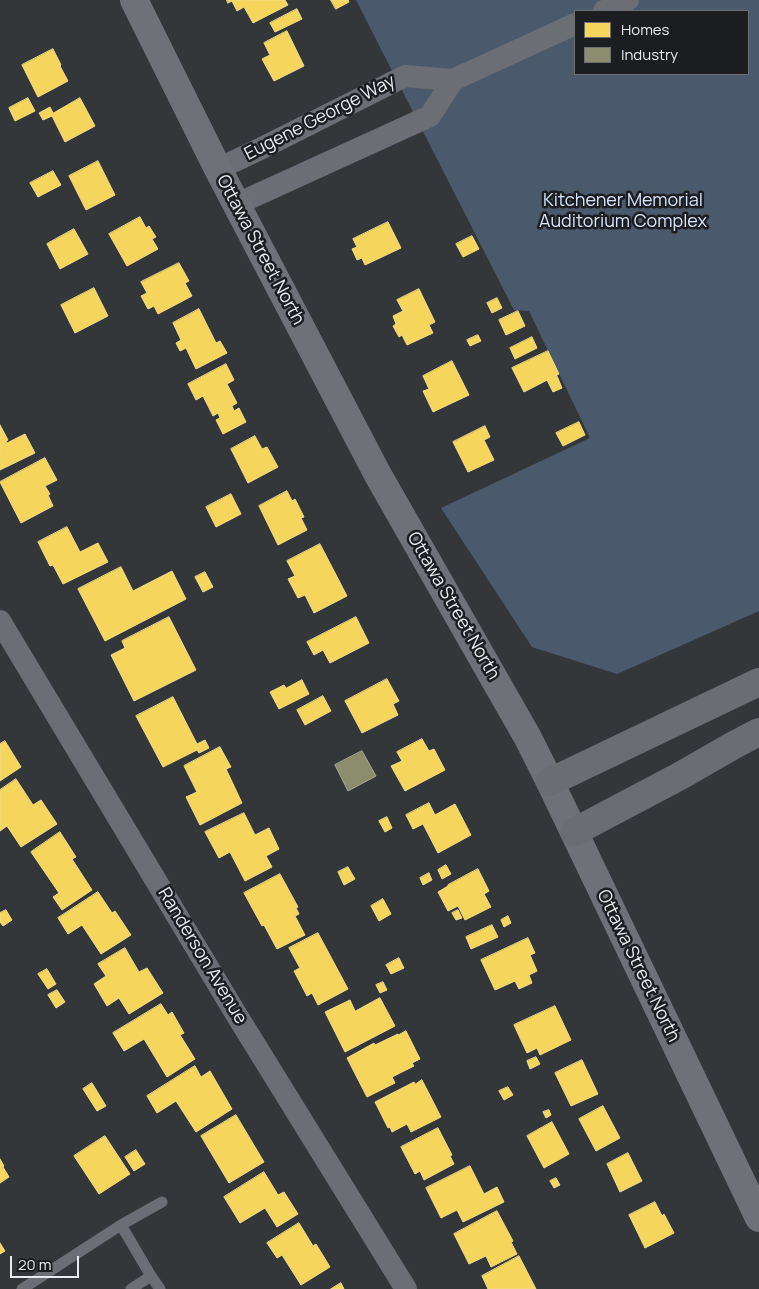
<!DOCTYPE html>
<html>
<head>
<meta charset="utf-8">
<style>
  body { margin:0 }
  #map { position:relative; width:759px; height:1289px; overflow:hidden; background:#34373a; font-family:Manrope,sans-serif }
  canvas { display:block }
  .legend { position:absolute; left:574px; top:10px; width:175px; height:65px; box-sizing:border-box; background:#1b1d20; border:1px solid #6d6f73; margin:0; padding:6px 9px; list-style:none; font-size:15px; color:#e8ebef }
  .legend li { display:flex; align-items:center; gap:10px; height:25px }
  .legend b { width:25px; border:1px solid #6d6f73 }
  .scale { position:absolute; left:10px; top:1256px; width:69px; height:22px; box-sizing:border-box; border:2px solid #e8ebef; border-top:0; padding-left:6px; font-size:15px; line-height:18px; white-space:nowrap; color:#e8ebef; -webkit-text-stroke:4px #1b1d20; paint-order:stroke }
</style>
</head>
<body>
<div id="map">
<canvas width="759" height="1289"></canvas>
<ul class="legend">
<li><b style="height:14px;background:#f6d55c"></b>Homes</li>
<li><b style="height:14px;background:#8c8c6e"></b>Industry</li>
</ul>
<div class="scale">20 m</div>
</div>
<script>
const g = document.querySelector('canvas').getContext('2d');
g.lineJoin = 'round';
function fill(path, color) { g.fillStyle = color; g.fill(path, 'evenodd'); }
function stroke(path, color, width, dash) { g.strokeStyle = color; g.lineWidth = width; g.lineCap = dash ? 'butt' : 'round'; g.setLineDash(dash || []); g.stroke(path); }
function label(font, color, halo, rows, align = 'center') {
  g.font = font + ' Manrope,sans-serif'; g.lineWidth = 5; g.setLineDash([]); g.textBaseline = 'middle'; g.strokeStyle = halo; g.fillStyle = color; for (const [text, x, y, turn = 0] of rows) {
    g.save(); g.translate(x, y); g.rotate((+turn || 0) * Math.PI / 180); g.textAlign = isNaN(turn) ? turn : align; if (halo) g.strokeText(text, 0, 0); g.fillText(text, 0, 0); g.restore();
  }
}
const green = new Path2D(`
  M 356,0 L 759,0 L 759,611 L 617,674 L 532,647 L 441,508 L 590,438 L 529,311 L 514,310 ZM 575,11 L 748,11 L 748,74 L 575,74 Z`);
const homes = new Path2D(`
  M 227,0 L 285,0 L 288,5 L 253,23 L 244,7 L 237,11 L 232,1 L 228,3 Z
  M 331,0 L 348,0 L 349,2 L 336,9 Z
  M 297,9 L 302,19 L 275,32 L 270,23 Z
  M 287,31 L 304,66 L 274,81 L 262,59 L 270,55 L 264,43 Z
  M 53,49 L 61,65 L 60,66 L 68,81 L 38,97 L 22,65 Z
  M 28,98 L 35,111 L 15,121 L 9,108 Z
  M 80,98 L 95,126 L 65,142 L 52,116 L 43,120 L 39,113 L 50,107 L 53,113 Z
  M 98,161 L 115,195 L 86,210 L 69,176 Z
  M 53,171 L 61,185 L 38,197 L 30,183 Z
  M 140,217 L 146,228 L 149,226 L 156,237 L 152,239 L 158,249 L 127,266 L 109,234 Z
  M 388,222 L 401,248 L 365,265 L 362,258 L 357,260 L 352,249 L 357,247 L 353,239 Z
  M 74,229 L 88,254 L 60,269 L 47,244 Z
  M 472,236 L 479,249 L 463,257 L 456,244 Z
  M 179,263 L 189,281 L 185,283 L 192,296 L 158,314 L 154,306 L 148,309 L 141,296 L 147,293 L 141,282 Z
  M 94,288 L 108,316 L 75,333 L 61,305 Z
  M 419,289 L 435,322 L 429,325 L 433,333 L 407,345 L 402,335 L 399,337 L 393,326 L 396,324 L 393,316 L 403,311 L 397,300 Z
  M 497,298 L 502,308 L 492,313 L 487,303 Z
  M 199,309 L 216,343 L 220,341 L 227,353 L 196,369 L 186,348 L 180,351 L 176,343 L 181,340 L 173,323 Z
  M 518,311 L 525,326 L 506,335 L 499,320 Z
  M 478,335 L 481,341 L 470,346 L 467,340 Z
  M 532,337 L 537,348 L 515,359 L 510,348 Z
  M 548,351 L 559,374 L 524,392 L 512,368 Z
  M 452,361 L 469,395 L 433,412 L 423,391 L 429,389 L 423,376 Z
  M 226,364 L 234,380 L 227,384 L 237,403 L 232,406 L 234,411 L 239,408 L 246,422 L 223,434 L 216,420 L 220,418 L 218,413 L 213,416 L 203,396 L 196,400 L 188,384 Z
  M 557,376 L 562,388 L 553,392 L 547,380 Z
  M 579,422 L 585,435 L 563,446 L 556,433 Z
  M 0,425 L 8,440 L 6,441 L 7,443 L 25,434 L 35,453 L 0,470 Z
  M 485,426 L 490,437 L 484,440 L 494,460 L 468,472 L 453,442 Z
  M 255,436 L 262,449 L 267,447 L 278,467 L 248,483 L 231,449 Z
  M 45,458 L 57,480 L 45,486 L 50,494 L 48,495 L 53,506 L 21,523 L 0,482 Z
  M 287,491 L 292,501 L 295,499 L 304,517 L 301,518 L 307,530 L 278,545 L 259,506 Z
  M 231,494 L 241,514 L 216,527 L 206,507 Z
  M 67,527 L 80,552 L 98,543 L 108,562 L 63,584 L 53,565 L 50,566 L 38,542 Z
  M 320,544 L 347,596 L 314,613 L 305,595 L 298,598 L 288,579 L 295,576 L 287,561 Z
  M 121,567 L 133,591 L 172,571 L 186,599 L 105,641 L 78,589 Z
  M 205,572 L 213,587 L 203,592 L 195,577 Z
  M 169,617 L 196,670 L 134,701 L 111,655 L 125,648 L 122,641 Z
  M 356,617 L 369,643 L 330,663 L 323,650 L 314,655 L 307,642 Z
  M 387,679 L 399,701 L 393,704 L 398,715 L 362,733 L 345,701 Z
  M 302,680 L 309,694 L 279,709 L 270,692 L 284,685 L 286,688 Z
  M 323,696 L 331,711 L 305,725 L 297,710 Z
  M 173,697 L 197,744 L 205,740 L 209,748 L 199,753 L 197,750 L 163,767 L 136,716 Z
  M 422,739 L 429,751 L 434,749 L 445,770 L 405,791 L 391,766 L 402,761 L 397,752 Z
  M 5,741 L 21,767 L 0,781 L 0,744 Z
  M 220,747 L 231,767 L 226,769 L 242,803 L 200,825 L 186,797 L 197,792 L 184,766 Z
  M 16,779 L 33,805 L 41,800 L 57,824 L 21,847 L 7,826 L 0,831 L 0,790 Z
  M 429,803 L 435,815 L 455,804 L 471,835 L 438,853 L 423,824 L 413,829 L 406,815 Z
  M 244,813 L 255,835 L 269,828 L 279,849 L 266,856 L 272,867 L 245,881 L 230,852 L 219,858 L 205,832 Z
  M 387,817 L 392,828 L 385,832 L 379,821 Z
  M 60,832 L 76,857 L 72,859 L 92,890 L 62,910 L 53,897 L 59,893 L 31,852 Z
  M 446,865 L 451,874 L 442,879 L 438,870 Z
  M 348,867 L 355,879 L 344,885 L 338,872 Z
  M 478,869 L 489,891 L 484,894 L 491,907 L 465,920 L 458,906 L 448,911 L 438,892 L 448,886 L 448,885 Z
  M 429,873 L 432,880 L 423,885 L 420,878 Z
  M 280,874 L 298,907 L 296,908 L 299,914 L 295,916 L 305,935 L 277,949 L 264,925 L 262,926 L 244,893 Z
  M 98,892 L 112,913 L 115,911 L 131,935 L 101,954 L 82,925 L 68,934 L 58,918 Z
  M 383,899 L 391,914 L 379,921 L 371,906 Z
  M 6,910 L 12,920 L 3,926 L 0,922 L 0,913 Z
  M 458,910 L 462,918 L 456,920 L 452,913 Z
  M 508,916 L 511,923 L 504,927 L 501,920 Z
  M 492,925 L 498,937 L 471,949 L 466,937 Z
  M 318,933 L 348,989 L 318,1005 L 312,993 L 307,996 L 294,971 L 300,968 L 289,948 Z
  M 528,938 L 535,953 L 530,955 L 537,971 L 529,975 L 532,983 L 519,989 L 515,981 L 495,990 L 481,960 Z
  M 125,948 L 139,972 L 147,968 L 163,993 L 129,1014 L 119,998 L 107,1006 L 94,984 L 106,976 L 98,964 Z
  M 399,958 L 404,968 L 391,974 L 386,965 Z
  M 47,969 L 56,984 L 48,989 L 38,974 Z
  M 383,982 L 387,990 L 380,993 L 376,985 Z
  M 57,990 L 65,1002 L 56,1008 L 48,995 Z
  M 380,998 L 395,1026 L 345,1052 L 325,1012 L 350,1000 L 355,1011 Z
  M 161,1004 L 168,1015 L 172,1012 L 184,1033 L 180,1035 L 195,1059 L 167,1077 L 144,1039 L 124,1051 L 113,1033 Z
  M 555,1006 L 571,1040 L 540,1055 L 537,1048 L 527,1053 L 514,1025 Z
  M 406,1031 L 420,1059 L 412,1063 L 414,1066 L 392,1077 L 395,1083 L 367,1097 L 347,1058 L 374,1043 L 375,1045 L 398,1034 L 398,1035 Z
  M 536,1057 L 540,1064 L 530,1069 L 527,1061 Z
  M 582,1060 L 598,1094 L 571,1106 L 555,1073 Z
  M 195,1066 L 201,1077 L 210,1071 L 232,1109 L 196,1132 L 176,1101 L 157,1113 L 147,1096 Z
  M 422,1080 L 441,1117 L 411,1132 L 407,1124 L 392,1132 L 390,1127 L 388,1128 L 375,1102 L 414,1082 L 415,1084 Z
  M 92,1083 L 106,1106 L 97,1111 L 83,1089 Z
  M 508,1087 L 513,1095 L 504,1100 L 499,1091 Z
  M 603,1106 L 620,1138 L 596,1151 L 579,1119 Z
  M 549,1110 L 551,1115 L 546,1118 L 543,1112 Z
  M 236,1115 L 264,1162 L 229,1183 L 201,1136 Z
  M 552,1122 L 569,1154 L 544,1168 L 527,1136 Z
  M 438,1128 L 452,1155 L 450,1156 L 454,1164 L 424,1180 L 420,1171 L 415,1174 L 401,1147 Z
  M 105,1136 L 130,1174 L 99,1194 L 74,1156 Z
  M 136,1150 L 145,1164 L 134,1171 L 125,1157 Z
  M 628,1153 L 642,1181 L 620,1192 L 607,1164 Z
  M 0,1159 L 4,1166 L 3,1167 L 9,1177 L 0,1183 Z
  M 470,1166 L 484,1194 L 497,1187 L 504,1202 L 463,1222 L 457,1210 L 441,1218 L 426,1188 Z
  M 264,1172 L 278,1195 L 284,1192 L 298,1214 L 277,1227 L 265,1208 L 240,1223 L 224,1197 Z
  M 556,1178 L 560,1185 L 554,1188 L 550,1181 Z
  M 655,1202 L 662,1216 L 664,1214 L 674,1233 L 645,1248 L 629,1215 Z
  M 497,1211 L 513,1241 L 511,1242 L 517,1254 L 491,1267 L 486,1256 L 469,1264 L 454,1234 Z
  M 299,1223 L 313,1246 L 316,1244 L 330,1267 L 301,1285 L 282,1255 L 277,1258 L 267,1243 Z
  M 0,1243 L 5,1251 L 0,1254 Z
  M 519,1256 L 536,1289 L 488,1289 L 482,1276 Z
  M 341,1283 L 344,1289 L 331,1289 Z`);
const industry = new Path2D(`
  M 362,751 L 376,776 L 348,791 L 335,765 Z`);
const service = new Path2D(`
  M 121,1225 L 162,1202
  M 151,1276 L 160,1289
  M 22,1289 L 121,1225 L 151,1276 L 131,1289`);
const minor = new Path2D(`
  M 604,11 L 628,0
  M 218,169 L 262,148 L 405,76 L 453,80 L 575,24
  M 237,204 L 430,116 L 453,80
  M 0,621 L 236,1014 L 406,1289`);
const secondary = new Path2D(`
  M 134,0 L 218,169 L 378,475 L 528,738 L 550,782 L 759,1218`);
const motorway = new Path2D(`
  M 550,782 L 759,682
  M 574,832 L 680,776 L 734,745 L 759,732`);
const streetNames = [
  ["Eugene George Way",320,118,-27],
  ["Ottawa Street North",260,250,62],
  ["Ottawa Street North",453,606,60],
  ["Randerson Avenue",202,956,59],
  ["Ottawa Street North",638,966,64]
];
const parkNames = [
  ["Kitchener Memorial",623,201],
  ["Auditorium Complex",623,222]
];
fill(green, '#4b596d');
fill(homes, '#f6d55c');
stroke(homes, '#f2dc88', 1);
fill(industry, '#8c8c6e');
stroke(industry, '#a8a895', 1);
stroke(service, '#6b6f75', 11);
stroke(minor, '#6b6f75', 22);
stroke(secondary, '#6e7278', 28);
stroke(motorway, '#6a6d71', 28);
label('18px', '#e8ebef', '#1b1d20', streetNames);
label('18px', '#d6e5fe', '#1b1d20', parkNames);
</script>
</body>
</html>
